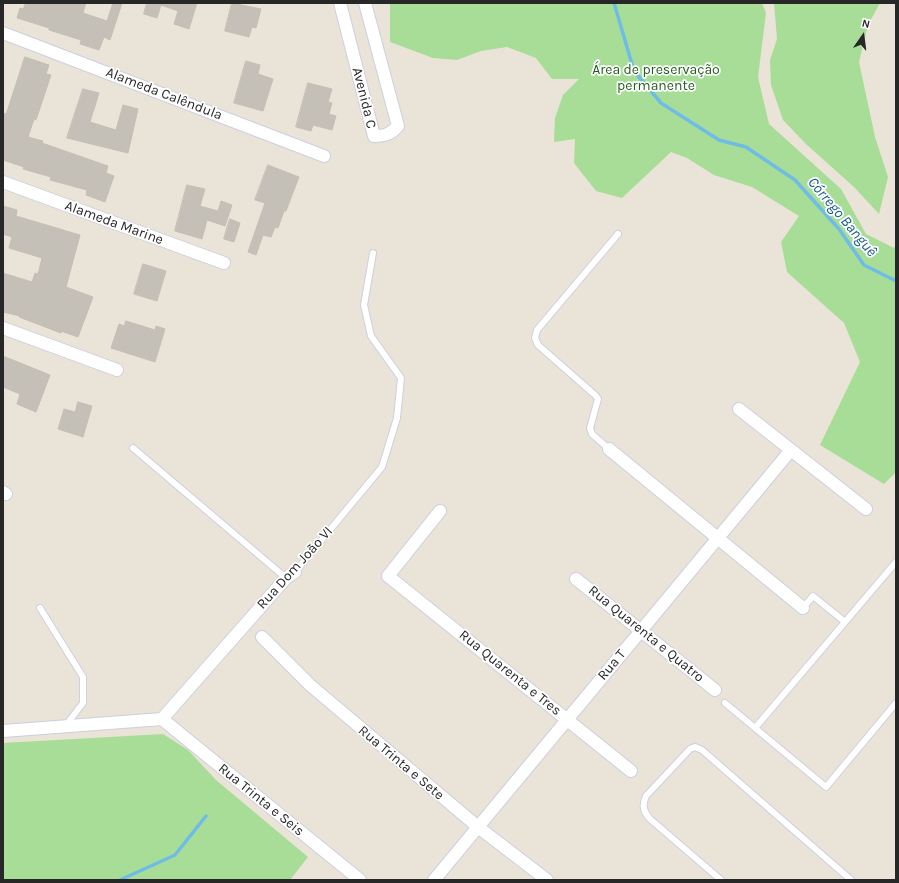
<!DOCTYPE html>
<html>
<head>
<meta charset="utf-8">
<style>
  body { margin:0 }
  #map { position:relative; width:899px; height:883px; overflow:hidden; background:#e9e3d8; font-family:Karla,sans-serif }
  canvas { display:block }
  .frame { position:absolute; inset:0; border:4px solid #272727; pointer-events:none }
  .north { position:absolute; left:843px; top:16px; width:40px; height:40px; -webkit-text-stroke:3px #fff; paint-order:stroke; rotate:14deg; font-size:11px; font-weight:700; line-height:16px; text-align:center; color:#272727 }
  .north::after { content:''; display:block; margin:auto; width:14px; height:18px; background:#272727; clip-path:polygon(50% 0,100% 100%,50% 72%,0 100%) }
</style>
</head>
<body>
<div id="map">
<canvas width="899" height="883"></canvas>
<div class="frame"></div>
<div class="north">N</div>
</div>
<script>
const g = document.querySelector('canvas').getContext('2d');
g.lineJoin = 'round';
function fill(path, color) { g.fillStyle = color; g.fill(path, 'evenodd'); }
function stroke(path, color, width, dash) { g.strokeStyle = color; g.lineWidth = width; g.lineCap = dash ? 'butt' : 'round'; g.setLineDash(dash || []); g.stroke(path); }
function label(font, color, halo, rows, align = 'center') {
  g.font = font + ' Karla,sans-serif'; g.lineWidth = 3.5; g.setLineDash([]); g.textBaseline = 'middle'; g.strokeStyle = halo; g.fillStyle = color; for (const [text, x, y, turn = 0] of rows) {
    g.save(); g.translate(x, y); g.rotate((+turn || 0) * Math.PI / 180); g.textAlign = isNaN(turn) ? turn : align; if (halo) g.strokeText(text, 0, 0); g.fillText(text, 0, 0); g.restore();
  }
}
const green = new Path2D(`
  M 390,3 L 762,3 L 766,13 L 758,77 L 769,124 L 841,189 L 866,234 L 894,248 L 896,243 L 896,472 L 884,484 L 820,445 L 860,362 L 844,323 L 787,272 L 781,242 L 799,216 L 752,187 L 714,175 L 687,158 L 671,152 L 622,198 L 596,191 L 574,163 L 575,139 L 554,142 L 555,118 L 563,95 L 579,79 L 552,79 L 536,58 L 507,47 L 481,51 L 457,60 L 433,58 L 390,42 Z
  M 774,3 L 880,3 L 868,25 L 859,62 L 875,137 L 888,177 L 879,214 L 854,187 L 806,144 L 783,120 L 771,85 L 770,60 L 777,39 Z
  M 163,734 L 188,750 L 216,780 L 308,857 L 290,880 L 3,880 L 3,743 Z`);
const stream = new Path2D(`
  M 614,3 L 634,71 L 661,103 L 719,140 L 746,147 L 795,180 L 839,229 L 864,265 L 896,281
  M 120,880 L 175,855 L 206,816`);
const building = new Path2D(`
  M 26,3 L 86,3 L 83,13 L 107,21 L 113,3 L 122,3 L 110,40 L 104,37 L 99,50 L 80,44 L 81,40 L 49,30 L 49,28 L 27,21 L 17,18 L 20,8 L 23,9 Z
  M 147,3 L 197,3 L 189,29 L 174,24 L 178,11 L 161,5 L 157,18 L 144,14 Z
  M 232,3 L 261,9 L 256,28 L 252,27 L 249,37 L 225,31 Z
  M 25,57 L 49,65 L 46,74 L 51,75 L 36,120 L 34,119 L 28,137 L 43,141 L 42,143 L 108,166 L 106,173 L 114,176 L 105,202 L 86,195 L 87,190 L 50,180 L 51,177 L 23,169 L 24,167 L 3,160 L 3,113 L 6,114 Z
  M 246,61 L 260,65 L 258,74 L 273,79 L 263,111 L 234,103 Z
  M 308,83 L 332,89 L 328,102 L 332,103 L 329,114 L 336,116 L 332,130 L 313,125 L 311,131 L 296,127 Z
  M 83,89 L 99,93 L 90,122 L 116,130 L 123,105 L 138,109 L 128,153 L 67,138 Z
  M 268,165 L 299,177 L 286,211 L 284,211 L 278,228 L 275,227 L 271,237 L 263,235 L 256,255 L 248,252 L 265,203 L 255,200 Z
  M 187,185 L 205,189 L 200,206 L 218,211 L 221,201 L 232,205 L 225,226 L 207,220 L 202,239 L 175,231 Z
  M 3,206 L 17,210 L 16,216 L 80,235 L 66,287 L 93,297 L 78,337 L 61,331 L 61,333 L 19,317 L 20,316 L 3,312 L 3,273 L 32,282 L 35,273 L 38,274 L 42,258 L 9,248 L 12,237 L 3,234 Z
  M 230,219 L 240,223 L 234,242 L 224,239 Z
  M 143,264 L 166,271 L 157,301 L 134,294 Z
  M 126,321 L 155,330 L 156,326 L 165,329 L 155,362 L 111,348 L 119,324 L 124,326 Z
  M 3,356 L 50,375 L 36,412 L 17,404 L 20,394 L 3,387 Z
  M 78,402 L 92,406 L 83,437 L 58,429 L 64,409 L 75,412 Z`);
const lane = new Path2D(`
  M 133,448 L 286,578
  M 609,449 L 592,434 L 590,428 L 598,399 L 595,395 L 538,345 L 535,338 L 537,330 L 618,234
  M 295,572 L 382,467 L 397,418 L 401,378 L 371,336 L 364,305 L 373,253
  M 40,608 L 83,677 L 83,703 L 66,725
  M 803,608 L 813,596 L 845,622
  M 725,703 L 826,787 L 896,703
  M 755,728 L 896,562
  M 721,880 L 650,819 C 643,811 642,805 646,796 L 690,749 L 695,747 L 702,750 L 851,880`);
const street = new Path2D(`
  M 340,3 L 374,136 C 385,136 391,134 398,126 L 365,3
  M 3,33 L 324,156
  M 3,182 L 224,263
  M 3,328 L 117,370
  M 739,409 L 866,509
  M 609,449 L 803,608
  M 3,492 L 6,494
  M 440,511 L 388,576 L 631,771
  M 576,579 L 715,690
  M 262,637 L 310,685 L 478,827 L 547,880
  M 162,719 L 360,880
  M 3,731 L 162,719 L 286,578 L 295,572
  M 434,880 L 791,450`);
const parkNames = [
  ["Área de preservação",656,70],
  ["permanente",656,86]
];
const streetNames = [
  ["Alameda Calêndula",164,94,21],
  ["Avenida C",364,98,76],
  ["Alameda Marine",114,223,20],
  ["Rua Dom João VI",295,568,-48],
  ["Rua Quarenta e Quatro",646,634,39],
  ["Rua T",612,665,-50],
  ["Rua Quarenta e Tres",510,673,39],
  ["Rua Trinta e Sete",401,763,40],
  ["Rua Trinta e Seis",261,800,39]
];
const waterNames = [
  ["Córrego Banguê",842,217,50]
];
fill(green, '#a8dd97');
stroke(stream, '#6fbce7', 3.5);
fill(building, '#c4c0b8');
stroke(building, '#c4bfb2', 1);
stroke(lane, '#cecfdf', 8);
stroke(street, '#cecfdf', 14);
stroke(lane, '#fff', 6);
stroke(street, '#fff', 12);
label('14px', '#235e1c', '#fff', parkNames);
label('14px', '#272727', '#fff', streetNames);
label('italic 15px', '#13588e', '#fff', waterNames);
</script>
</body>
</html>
